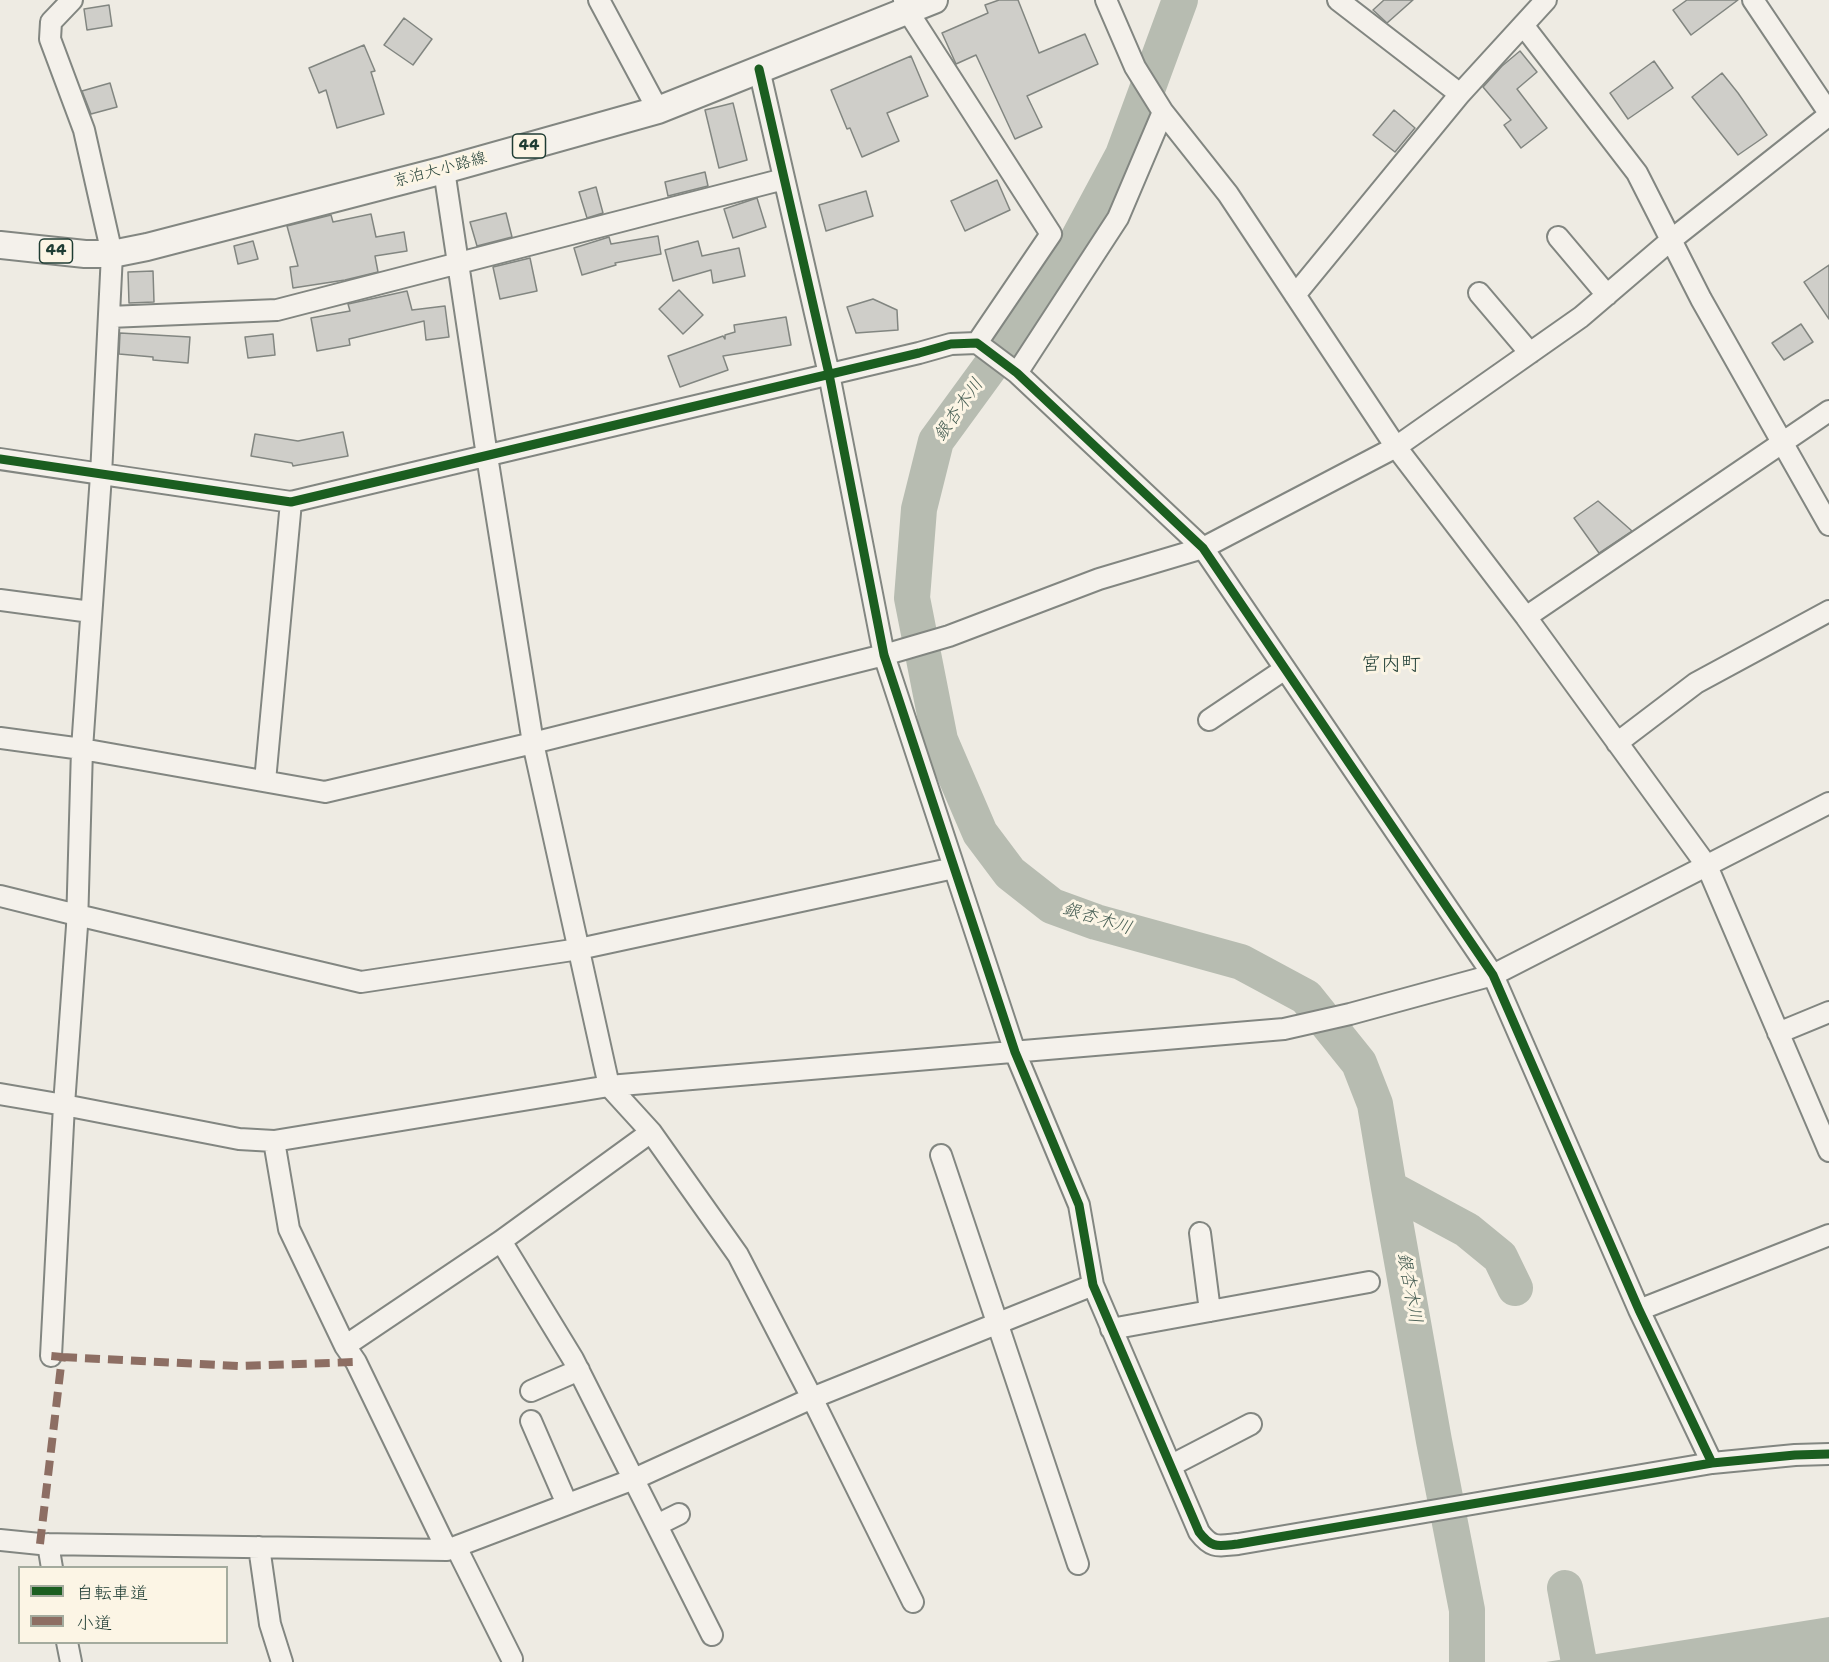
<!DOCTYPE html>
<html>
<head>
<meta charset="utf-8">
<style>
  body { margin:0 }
  #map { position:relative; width:1829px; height:1662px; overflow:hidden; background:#eeebe3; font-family:"Shantell Sans","Klee One",sans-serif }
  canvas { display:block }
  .legend { position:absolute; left:18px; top:1566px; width:210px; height:78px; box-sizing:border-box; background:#fcf5e5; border:2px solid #a4ab9e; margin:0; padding:8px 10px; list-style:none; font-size:18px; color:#1f3d34 }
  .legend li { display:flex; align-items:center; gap:12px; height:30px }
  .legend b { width:30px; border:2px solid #a4ab9e }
</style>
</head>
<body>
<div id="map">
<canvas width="1829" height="1662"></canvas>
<ul class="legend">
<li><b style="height:8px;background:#1b5e20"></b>自転車道</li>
<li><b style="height:8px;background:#8d6e63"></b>小道</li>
</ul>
</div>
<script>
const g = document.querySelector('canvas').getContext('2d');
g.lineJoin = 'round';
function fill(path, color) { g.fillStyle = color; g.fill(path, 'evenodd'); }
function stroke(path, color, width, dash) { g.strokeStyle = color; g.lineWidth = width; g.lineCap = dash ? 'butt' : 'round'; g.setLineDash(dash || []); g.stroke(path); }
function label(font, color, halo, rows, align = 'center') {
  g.font = font + ' "Shantell Sans","Klee One",sans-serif'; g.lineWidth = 6; g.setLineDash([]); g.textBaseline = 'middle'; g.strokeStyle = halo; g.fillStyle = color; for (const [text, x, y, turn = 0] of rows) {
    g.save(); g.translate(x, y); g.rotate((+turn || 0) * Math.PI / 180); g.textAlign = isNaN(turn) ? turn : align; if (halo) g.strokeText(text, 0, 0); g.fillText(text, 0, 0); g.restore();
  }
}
const water = new Path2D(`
  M 1829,1617 L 1829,1662 L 1546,1662 Z`);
const river = new Path2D(`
  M 1180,0 L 1123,155 L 1063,267 L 936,441 L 919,509 L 912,598 L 940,740 L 980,833 L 1010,873 L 1052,906 L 1096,922 L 1241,962 L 1306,997 L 1359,1063 L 1375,1104 L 1389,1188 L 1434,1441 L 1467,1610 L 1467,1662
  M 1389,1188 L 1467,1230 L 1500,1257 L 1515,1288
  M 1565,1588 L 1579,1662`);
const building = new Path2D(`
  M 999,0 L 1018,0 L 1039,53 L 1085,34 L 1098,64 L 1027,96 L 1042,127 L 1015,139 L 976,55 L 956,64 L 942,33 L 988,13 L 985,5 Z
  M 1384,0 L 1413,0 L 1387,23 L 1373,10 Z
  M 1687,0 L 1738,0 L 1691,35 L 1673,10 Z
  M 109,5 L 112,26 L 87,30 L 84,9 Z
  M 404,18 L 432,39 L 413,65 L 384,45 Z
  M 364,45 L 375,71 L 371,72 L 384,114 L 337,128 L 326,90 L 319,93 L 309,68 Z
  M 1520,51 L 1537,72 L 1517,89 L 1547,128 L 1521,148 L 1504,125 L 1511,120 L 1483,87 L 1502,66 Z
  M 911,56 L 928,96 L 887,113 L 899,141 L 862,157 L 850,128 L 847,129 L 831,90 Z
  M 1654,61 L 1673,88 L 1628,119 L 1610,93 Z
  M 1722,73 L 1738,93 L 1767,135 L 1738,155 L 1692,97 Z
  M 110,83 L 117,107 L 91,114 L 82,91 Z
  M 733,103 L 747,160 L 719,168 L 705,110 Z
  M 1394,110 L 1415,128 L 1395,152 L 1373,135 Z
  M 705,172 L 708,186 L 668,196 L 665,182 Z
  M 997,180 L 1010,210 L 965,231 L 951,201 Z
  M 596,187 L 603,213 L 587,218 L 579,192 Z
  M 866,191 L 873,216 L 826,231 L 819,205 Z
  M 757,198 L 766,227 L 733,238 L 724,209 Z
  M 506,213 L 512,237 L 477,246 L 470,222 Z
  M 371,214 L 376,237 L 404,232 L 407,251 L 375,256 L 378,272 L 345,280 L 293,288 L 290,267 L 298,266 L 287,226 L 331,215 L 333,222 Z
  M 658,236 L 661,254 L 615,263 L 616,265 L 582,275 L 574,248 L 609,237 L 611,244 Z
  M 253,241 L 258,259 L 238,264 L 234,246 Z
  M 698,241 L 702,256 L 739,248 L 745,276 L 713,283 L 711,270 L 673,281 L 665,250 Z
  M 530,258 L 537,291 L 500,299 L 493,267 Z
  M 1829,265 L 1829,319 L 1804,282 Z
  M 153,271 L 154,302 L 129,303 L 128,272 Z
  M 679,290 L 703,315 L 683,334 L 659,309 Z
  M 407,291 L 412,310 L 445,306 L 449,337 L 426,340 L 424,321 L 349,339 L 350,345 L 317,351 L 311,318 L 350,311 L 348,304 Z
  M 873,299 L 897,310 L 898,330 L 856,333 L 847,307 Z
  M 786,317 L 791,345 L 723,356 L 728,370 L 680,387 L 668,356 L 723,336 L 725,339 L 725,335 L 735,332 L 734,325 Z
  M 1801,324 L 1813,342 L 1784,360 L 1772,343 Z
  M 120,333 L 190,337 L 188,363 L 153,360 L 153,357 L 119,354 Z
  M 273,334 L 275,355 L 248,358 L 245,337 Z
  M 343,432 L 348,456 L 293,466 L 292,463 L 251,456 L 255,434 L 298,441 Z
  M 1598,501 L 1632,531 L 1599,553 L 1574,518 Z`);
const minor = new Path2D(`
  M 599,0 L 658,110
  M 904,0 L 907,10 L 1051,234 L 977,343
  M 1106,0 L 1135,67 L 1163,112 L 1228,194 L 1396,447 L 1526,617 L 1707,866 L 1829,1151
  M 1338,0 L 1460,94
  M 1753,0 L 1829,113
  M 1523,25 L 1637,173 L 1701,299 L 1829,525
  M 759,69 L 829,374 L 884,655 L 1015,1052 L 1079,1205 L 1093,1285 L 1199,1532 C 1212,1549 1218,1546 1238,1544 L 1712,1463 L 1795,1455 L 1829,1454
  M 444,170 L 487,456 L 533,743 L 609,1086 L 651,1132 L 738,1255 L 812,1398 L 913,1602
  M 1558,237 L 1607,295
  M 1479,293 L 1530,353
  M 1295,295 L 1460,94 L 1546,0
  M 109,317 L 277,310 L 784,179
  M 1017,373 L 1118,218 L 1163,112
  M 0,459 L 291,502 L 919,353 L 951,344 L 977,343 L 1017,373 L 1203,548 L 1493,975 L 1639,1310 L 1712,1463
  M 0,600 L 91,612
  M 1526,617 L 1829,411
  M 1209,720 L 1285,669
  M 0,738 L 82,749 L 325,792 L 533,743 L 884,655 L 949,636 L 1099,579 L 1203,548 L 1396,447 L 1581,317 L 1671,240 L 1829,115
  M 1617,743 L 1696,683 L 1829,611
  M 265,781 L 291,502
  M 0,896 L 77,915 L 361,982 L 579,949 L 954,868
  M 1778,1033 L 1829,1012
  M 0,1094 L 64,1105 L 239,1139 L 274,1141 L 609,1086 L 1284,1029 L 1350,1014 L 1493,975 L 1829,803
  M 274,1141 L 289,1229 L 345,1346 L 356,1362 L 447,1550
  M 941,1155 L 1078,1564
  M 1200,1233 L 1210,1311
  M 501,1241 L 573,1359 L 712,1635
  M 1639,1310 L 1829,1235
  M 1111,1329 L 1369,1282
  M 345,1346 L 501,1241 L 651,1132
  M 51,1356 L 64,1105 L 77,926 L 82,749 L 101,475 L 112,254 L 84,130 L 50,39 L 51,22 L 72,0
  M 531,1391 L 579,1370
  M 531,1421 L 567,1504
  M 1172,1465 L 1251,1424
  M 657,1525 L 679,1514
  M 0,1540 L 40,1544 L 447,1550 L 634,1479 L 812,1398 L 1093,1285
  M 48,1544 L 52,1568
  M 259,1547 L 270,1624 L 282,1662
  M 456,1547 L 512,1659
  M 67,1642 L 71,1662`);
const major = new Path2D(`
  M 0,245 L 85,254 L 112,254 L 147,247 L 444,170 L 658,110 L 934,0`);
const quiet = new Path2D(`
  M 62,1357 L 239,1366 L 356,1362
  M 40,1544 L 62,1357 L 51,1356`);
const cycleway = new Path2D(`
  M 759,69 L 829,374 L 884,655 L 1015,1052 L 1079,1205 L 1093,1285 L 1199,1532 C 1212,1549 1218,1546 1238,1544 L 1712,1463 L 1795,1455 L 1829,1454
  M 0,459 L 291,502 L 919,353 L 951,344 L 977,343 L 1017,373 L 1203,548 L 1493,975 L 1639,1310 L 1712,1463`);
const shields = [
  [529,146,33],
  [56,251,33]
];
const shieldNames = [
  ["44",529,146],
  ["44",56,251]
];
const streetNames = [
  ["京泊大小路線",440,170,-15]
];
const waterNames = [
  ["銀杏木川",959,410,-55],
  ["銀杏木川",1097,919,17],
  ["銀杏木川",1409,1288,80]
];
const quarterNames = [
  ["宮内町",1391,665]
];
fill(water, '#b7bcb1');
stroke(river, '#b7bcb1', 36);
fill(building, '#cfcec9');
stroke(building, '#828681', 1.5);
stroke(minor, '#828681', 24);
stroke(major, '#828681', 30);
stroke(minor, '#f4f1eb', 20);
stroke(major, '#f4f1eb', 26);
stroke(quiet, '#8d6e63', 8, [15, 8]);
stroke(cycleway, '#1b5e20', 9);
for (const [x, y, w] of shields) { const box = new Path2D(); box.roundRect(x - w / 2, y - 12, w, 24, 4.5); g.fillStyle = '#fcf5e5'; g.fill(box); stroke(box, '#1f3d34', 1.5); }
label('bold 15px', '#1f3d34', null, shieldNames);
label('16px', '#1f3d34', '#fcf5e5', streetNames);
label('italic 18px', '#465d53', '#fcf5e5', waterNames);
label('20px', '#1f3d34', '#fcf5e5', quarterNames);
</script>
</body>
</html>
